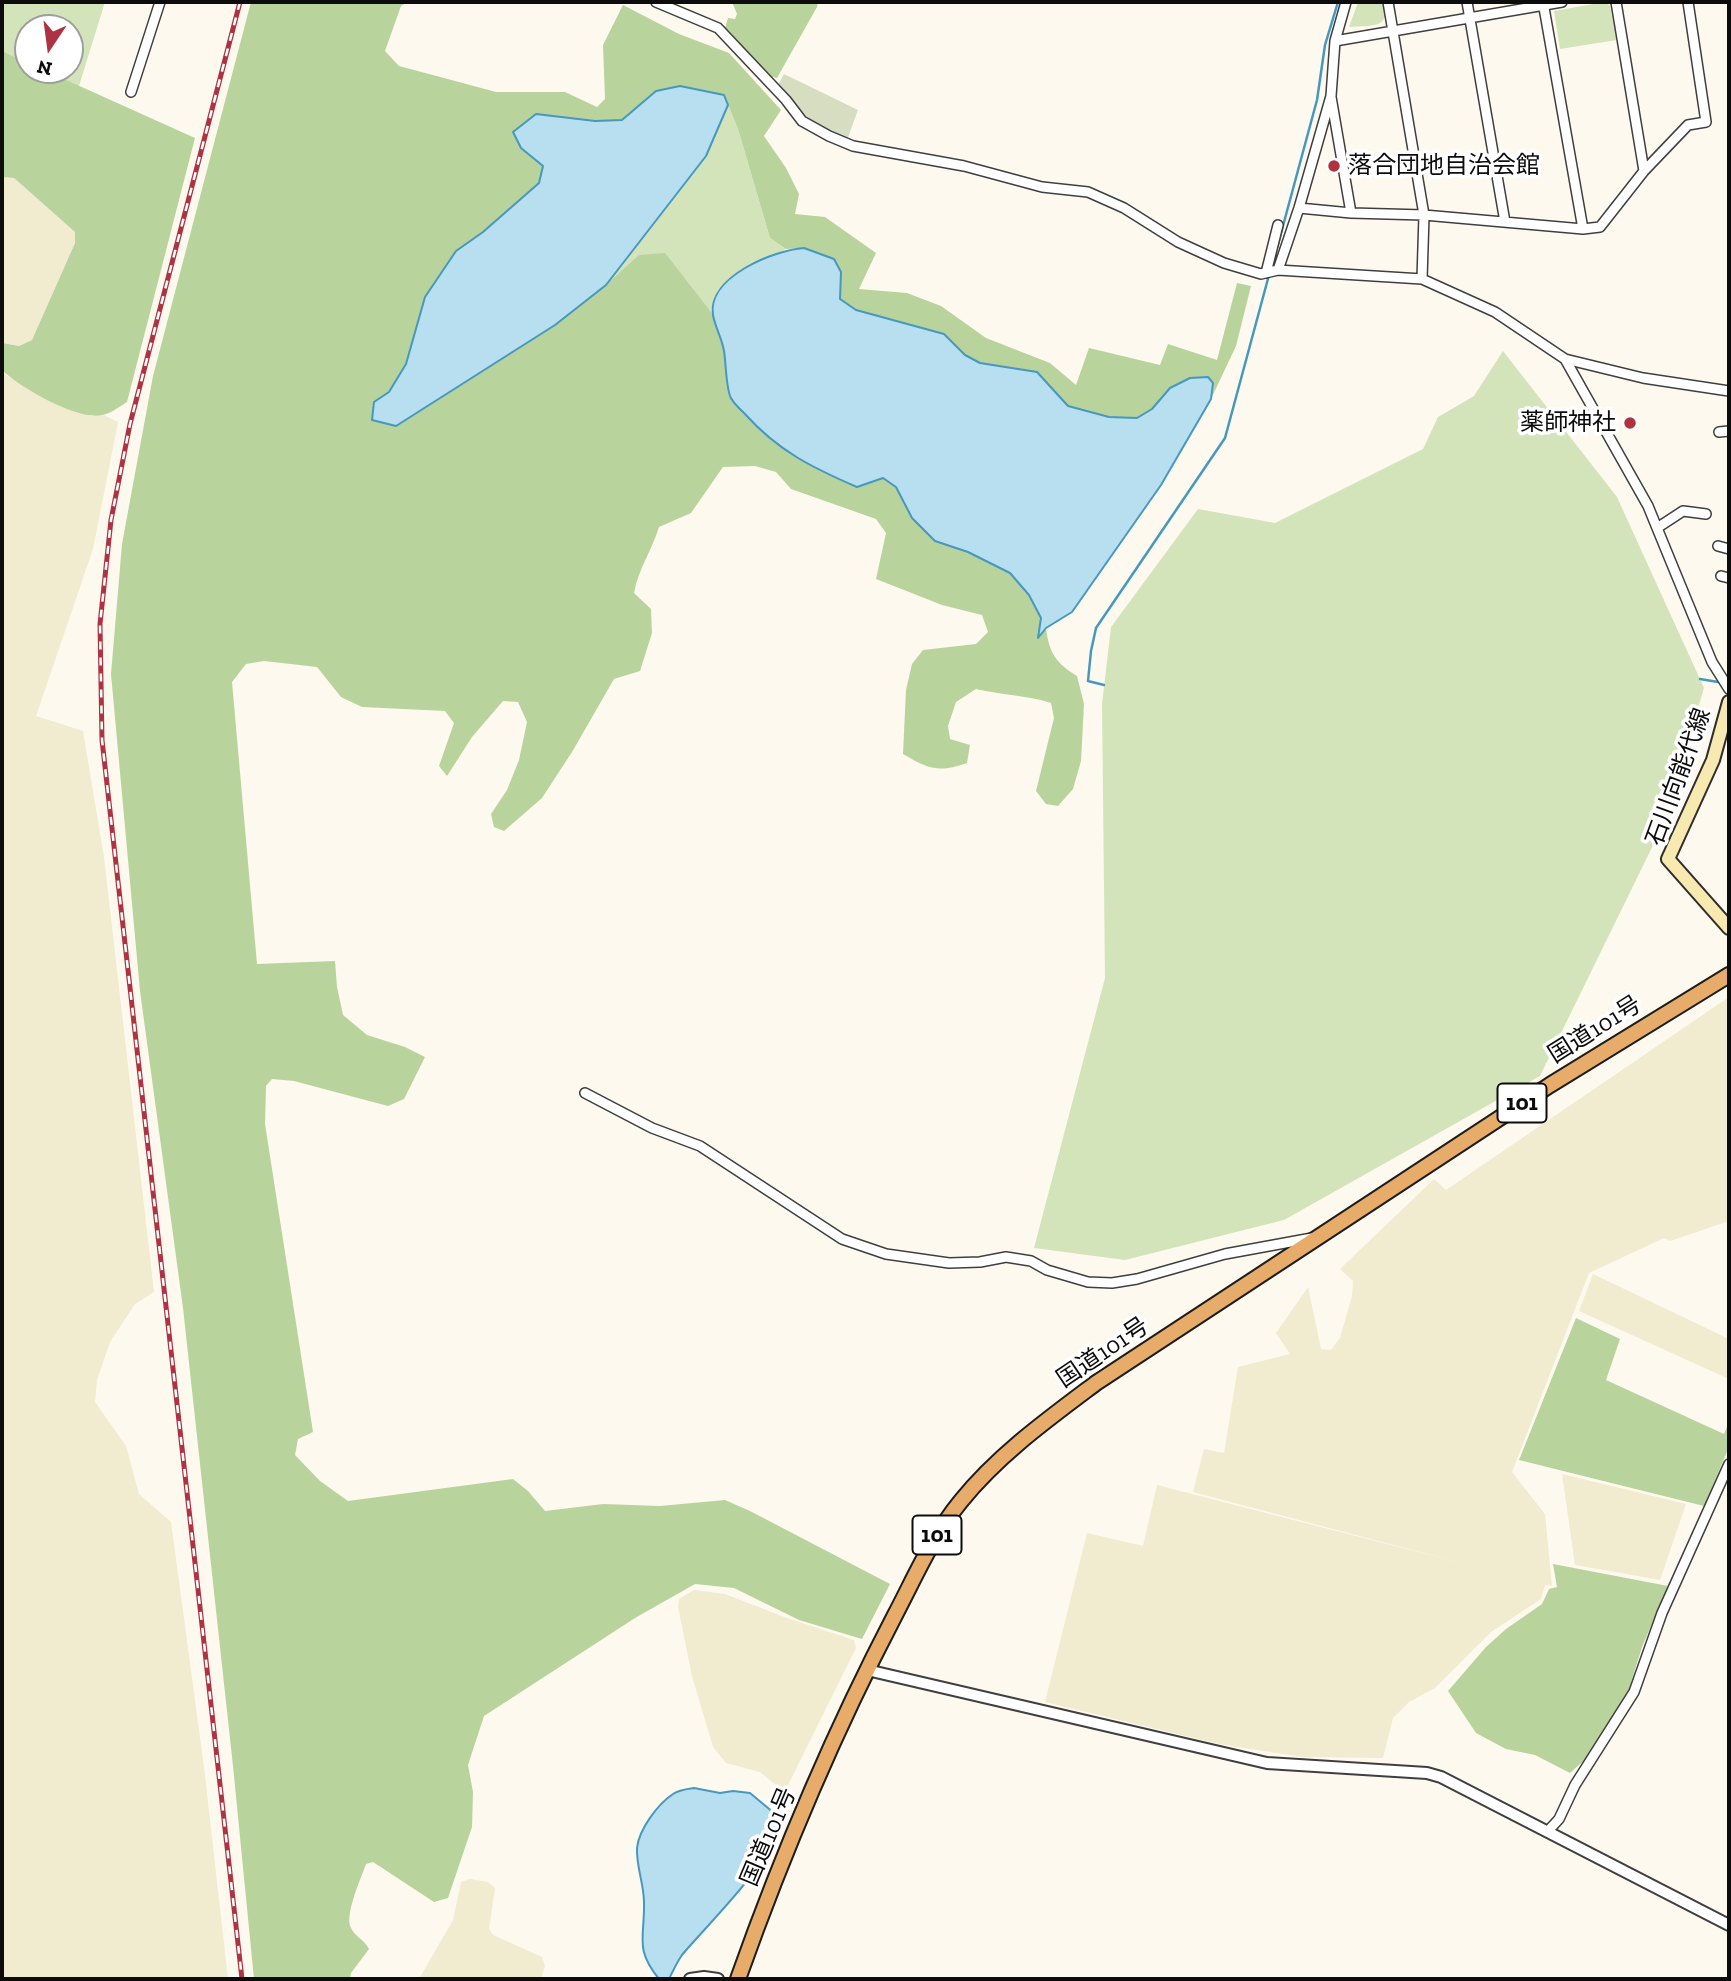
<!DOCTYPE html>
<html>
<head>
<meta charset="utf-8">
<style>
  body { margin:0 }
  #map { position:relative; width:1731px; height:1981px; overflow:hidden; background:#fdf9ee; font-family:"Zilla Slab",serif }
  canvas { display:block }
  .frame { position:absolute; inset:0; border:4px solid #0c0c0c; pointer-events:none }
  .north { position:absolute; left:14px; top:14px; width:70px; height:70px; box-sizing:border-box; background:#fff; border:2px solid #9e9e9e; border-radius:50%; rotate:193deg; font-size:19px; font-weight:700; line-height:28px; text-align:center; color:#0c0c0c }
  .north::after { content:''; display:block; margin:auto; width:24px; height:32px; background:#ae3342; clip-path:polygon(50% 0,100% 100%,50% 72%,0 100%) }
</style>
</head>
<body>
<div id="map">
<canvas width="1731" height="1981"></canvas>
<div class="frame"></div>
<div class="north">N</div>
</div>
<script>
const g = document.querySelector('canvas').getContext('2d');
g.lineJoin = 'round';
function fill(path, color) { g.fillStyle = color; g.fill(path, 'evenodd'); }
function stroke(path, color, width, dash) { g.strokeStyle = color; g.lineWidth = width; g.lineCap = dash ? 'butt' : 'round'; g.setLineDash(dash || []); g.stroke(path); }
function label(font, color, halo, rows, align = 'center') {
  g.font = font + ' "Zilla Slab","Noto Sans JP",serif'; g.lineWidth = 7; g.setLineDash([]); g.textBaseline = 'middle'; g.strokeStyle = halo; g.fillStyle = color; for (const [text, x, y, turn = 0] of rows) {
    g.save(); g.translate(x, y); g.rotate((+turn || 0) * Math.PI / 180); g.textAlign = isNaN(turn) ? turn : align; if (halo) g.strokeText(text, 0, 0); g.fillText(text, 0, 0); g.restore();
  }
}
const farmland = new Path2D(`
  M 2,177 L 14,178 L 75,232 L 75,243 L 32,340 L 19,346 L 2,343 Z
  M 2,370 L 7,376 L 91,416 L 104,415 L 118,422 L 93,549 L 36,716 L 83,731 L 104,857 L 154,1292 L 135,1304 L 110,1342 L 97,1380 L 95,1402 L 126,1446 L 139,1494 L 171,1522 L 204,1767 L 228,1979 L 2,1979 Z
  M 1729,997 L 1729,1221 L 1670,1241 L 1664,1238 L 1589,1273 L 1512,1472 L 1545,1514 L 1552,1586 L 1545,1585 L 1541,1599 L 1491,1632 L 1435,1688 L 1409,1702 L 1393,1718 L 1383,1758 L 1302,1757 L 1219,1744 L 1045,1702 L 1087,1533 L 1143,1546 L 1157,1485 L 1469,1565 L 1193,1492 L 1204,1449 L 1224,1453 L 1238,1367 L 1290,1354 L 1276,1333 L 1308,1287 L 1321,1349 L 1331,1350 L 1340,1338 L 1352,1296 L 1353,1281 L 1340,1269 L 1434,1179 L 1446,1190 Z
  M 1593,1274 L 1729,1339 L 1729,1379 L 1579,1311 Z
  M 1562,1474 L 1686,1504 L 1660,1580 L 1575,1565 Z
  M 694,1590 L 725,1594 L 787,1618 L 854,1640 L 856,1648 L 786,1789 L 777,1786 L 760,1772 L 726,1763 L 713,1747 L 692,1676 L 678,1607 L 679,1599 Z
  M 470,1879 L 488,1882 L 495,1888 L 489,1929 L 493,1935 L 542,1957 L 545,1966 L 541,1979 L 419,1979 L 453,1920 L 461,1882 Z`);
const green = new Path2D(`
  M 2,2 L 105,2 L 79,86 L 44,70 L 70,70 L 70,28 L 28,28 L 28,63 L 2,51 Z
  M 1358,2 L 1385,2 C 1390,30 1371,25 1349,27 Z
  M 1605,2 L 1610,6 L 1617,40 L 1560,49 L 1554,11 Z
  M 728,105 L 738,129 L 770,238 L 786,249 L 768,259 L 751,263 L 718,290 L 712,313 L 664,253 L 606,285 L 706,156 Z
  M 1503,351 L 1617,497 L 1704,688 L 1663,825 L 1540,1076 L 1284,1220 L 1125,1260 L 1034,1248 L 1105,978 L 1102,704 L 1111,627 L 1198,509 L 1275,523 L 1423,449 L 1438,417 L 1474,396 Z`);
const forest = new Path2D(`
  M 251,2 L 407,2 L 401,6 L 385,51 L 399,66 L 444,78 L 496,92 L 565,92 L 597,107 L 605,99 L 603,45 L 623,5 L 679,34 L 729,53 L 781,110 L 764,136 L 786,168 L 799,194 L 795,214 L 825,217 L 876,253 L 859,289 L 907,293 L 941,306 L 986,338 L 1050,363 L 1076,385 L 1089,348 L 1160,365 L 1168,344 L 1217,360 L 1237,283 L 1251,286 L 1236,346 L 1211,399 L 1213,384 L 1170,388 L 1152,409 L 1137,418 L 1109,417 L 1068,406 L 1037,372 L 980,363 L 965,355 L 944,334 L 856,310 L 840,299 L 841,272 L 804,248 L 786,249 L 770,238 L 738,129 L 724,95 L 680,86 L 656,91 L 622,120 L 595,121 L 521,148 L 543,166 L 539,183 L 483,232 L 456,251 L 425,297 L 406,364 L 389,392 L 374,402 L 397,425 L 555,325 L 606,285 L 639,255 L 665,253 L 712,313 L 723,343 L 730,397 L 883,478 L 896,487 L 912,518 L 968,552 L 1010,573 L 1029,595 L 1041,618 L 1039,637 L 1046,628 C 1049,653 1056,663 1077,676 L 1084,704 L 1081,761 L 1073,789 L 1058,806 L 1046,804 L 1036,791 L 1054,718 L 1051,703 C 1026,695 1001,695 976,689 L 956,702 L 948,726 L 950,739 L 970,745 L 967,763 C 939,773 928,769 903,754 L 906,690 L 912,664 L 923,650 L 976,644 L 988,632 L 982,615 L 942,605 L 876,579 L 886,533 L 876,519 L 791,489 L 776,472 L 755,466 L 723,467 L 691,513 L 659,527 C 652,550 638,570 634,593 L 651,609 L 652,633 L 640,671 L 614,679 L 572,752 L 542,798 L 504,831 L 494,827 L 491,814 L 507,790 L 519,760 L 527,722 L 518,702 L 503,701 L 472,737 L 447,776 L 439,766 L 454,723 L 445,711 L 362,707 L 341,697 L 317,667 L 264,661 L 246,664 L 232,682 L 257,964 L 335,961 L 337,987 L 343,1015 L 367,1035 L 405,1047 L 425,1057 L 404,1099 L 388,1106 L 294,1081 L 272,1079 L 266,1086 L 265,1124 L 313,1432 L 298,1439 L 295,1455 L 320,1481 L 348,1501 L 513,1479 L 528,1491 L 545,1511 L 603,1504 L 660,1506 L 725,1500 L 750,1511 L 890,1584 L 862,1639 L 799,1620 L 734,1588 L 695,1584 L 635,1618 L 484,1716 L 468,1765 L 473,1792 L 472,1827 L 448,1898 L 434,1902 L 373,1862 L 366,1864 C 361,1879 344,1915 351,1928 C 355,1937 365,1940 369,1949 L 351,1973 L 350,1979 L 254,1979 L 233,1766 L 183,1308 L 140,991 L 111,674 L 122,544 L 153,376 Z
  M 732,2 L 818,2 L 817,7 L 777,78 L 769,76 L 725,28 L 728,18 L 735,19 L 737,14 Z
  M 2,51 L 28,63 L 28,70 L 44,70 L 195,138 L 127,402 C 119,407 110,414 102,415 C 78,421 19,387 2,370 L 2,343 L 19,346 L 32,340 L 75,243 L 75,232 L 14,178 L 2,177 Z
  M 1576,1318 L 1620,1339 L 1606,1380 L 1724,1434 L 1729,1422 L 1729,1447 L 1704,1506 L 1519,1460 Z
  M 1553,1564 L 1668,1586 L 1642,1647 L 1628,1692 L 1589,1756 L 1570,1773 L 1535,1755 L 1506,1749 L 1476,1733 L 1448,1691 L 1486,1647 L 1506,1629 L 1542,1604 L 1549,1589 L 1557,1587 Z`);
const cemetery = new Path2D(`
  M 784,74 L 858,110 L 847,140 C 815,127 799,112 778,85 Z`);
const water = new Path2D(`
  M 680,86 L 724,95 L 728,105 L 706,156 L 606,285 L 555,325 L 396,426 L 372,420 L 374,402 L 389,392 L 406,364 L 425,297 L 456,251 L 483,232 L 539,183 L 543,166 L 521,148 L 513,132 L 536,114 L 595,121 L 622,120 L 656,91 Z
  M 804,248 L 834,259 L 841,272 L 840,299 L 856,310 L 944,334 L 965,355 L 980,363 L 1037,372 L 1068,406 L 1109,417 L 1137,418 L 1152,409 L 1170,388 L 1190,378 L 1208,377 L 1213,383 L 1211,399 L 1161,485 L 1072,612 L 1046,628 L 1038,638 L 1041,618 L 1029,595 L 1010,573 L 968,552 L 935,541 L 912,518 L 896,487 L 883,478 L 857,487 C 813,468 778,451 745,414 C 741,410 734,404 731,398 C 726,390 726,362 724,351 C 722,338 715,327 713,315 C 707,277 774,250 804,248 Z
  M 694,1788 L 720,1793 L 733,1791 L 750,1793 L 780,1818 C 784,1851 704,1928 682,1955 C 677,1962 673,1971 669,1979 L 659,1979 C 634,1948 645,1938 644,1902 C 644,1884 636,1866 637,1848 C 639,1829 658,1804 673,1794 C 678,1790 687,1789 694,1788 Z`);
const stream = new Path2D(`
  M 1277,248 L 1317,100 L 1325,45 L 1338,2
  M 1700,679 L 1718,682
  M 1104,685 L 1088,681 L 1091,651 L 1096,628 L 1225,438 L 1269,275`);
const minor = new Path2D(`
  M 656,2 L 718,28 L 786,100 L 802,121 L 829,136 L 853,146 L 964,166 L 1042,187 L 1088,192 L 1124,208 L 1178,242 L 1224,263 L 1261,274 L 1278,270 L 1422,279 L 1495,312 L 1565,359 L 1643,378 L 1729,391
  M 1388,2 L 1424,215 L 1422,279
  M 1467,2 L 1505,222
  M 1543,2 L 1583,229
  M 1616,2 L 1644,171
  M 1335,41 L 1562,2
  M 131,92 L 160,2
  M 1331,97 L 1351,213
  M 1299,208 L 1351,213 L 1424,215 L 1583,229 L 1600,227 L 1644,171 L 1688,125 L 1706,122 L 1688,2
  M 1278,270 L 1299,208 L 1331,96 L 1335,41 L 1346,2
  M 1266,273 L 1278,225
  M 1565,359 L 1648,506 L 1712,662 L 1729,689
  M 1719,432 L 1729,431
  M 1657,528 L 1683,511 L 1706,514
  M 1718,546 L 1729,549
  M 1721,576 L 1729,578
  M 585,1093 L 652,1128 L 700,1146 L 842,1239 L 886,1254 L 949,1263 L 980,1262 L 1006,1257 L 1031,1261 L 1047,1270 L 1088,1282 L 1112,1283 L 1137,1279 L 1225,1254 L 1312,1238
  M 1548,1831 L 1559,1819 L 1575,1785 L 1634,1692 L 1662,1613 L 1729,1464`);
const tertiary = new Path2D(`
  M 867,1670 L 1267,1763 L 1427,1773 L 1441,1777 L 1729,1925
  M 690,1979 L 704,1977 L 718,1979`);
const secondary = new Path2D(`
  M 1729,702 L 1713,760 L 1668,859 L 1729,928`);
const trunk = new Path2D(`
  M 738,1979 C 782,1855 834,1732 895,1615 C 915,1577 933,1535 961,1501 C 998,1455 1048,1419 1096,1383 L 1550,1085 L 1729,975`);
const rail = new Path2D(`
  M 240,2 L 130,424 L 111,520 L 100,624 L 102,740 L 242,1979`);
const markers = [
  [1334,166,7,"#ae3342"],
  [1630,423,7,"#ae3342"]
];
const shields = [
  [1522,1103,49],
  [937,1535,49]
];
const shieldNames = [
  ["101",1522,1103],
  ["101",937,1535]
];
const poiNames = [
  ["落合団地自治会館",1348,166],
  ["薬師神社",1616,423,"right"]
];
const streetNames = [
  ["石川向能代線",1679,777,-70],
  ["国道101号",1595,1030,-32],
  ["国道101号",1103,1353,-34],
  ["国道101号",769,1837,-67]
];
fill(farmland, '#f1ebd0');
fill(green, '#d3e4bb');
fill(forest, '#b9d39c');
fill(cemetery, '#d6ddc1');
fill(water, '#b7dff0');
stroke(water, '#4698bf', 2);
stroke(stream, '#4698bf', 2.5);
stroke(minor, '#3f3f3f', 12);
stroke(tertiary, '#3f3f3f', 14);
stroke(secondary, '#2e2e2e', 16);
stroke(trunk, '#1d1d1d', 18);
stroke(minor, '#fff', 9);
stroke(tertiary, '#fff', 10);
stroke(secondary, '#f7e9af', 12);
stroke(trunk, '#e8ac6a', 14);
stroke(rail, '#ae3342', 5);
stroke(rail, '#fff', 2.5, [8]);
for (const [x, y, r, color] of markers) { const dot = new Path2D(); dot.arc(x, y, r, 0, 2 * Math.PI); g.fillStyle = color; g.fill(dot); stroke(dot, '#fff', 2.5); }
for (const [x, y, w] of shields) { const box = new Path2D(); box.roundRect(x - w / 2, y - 19.5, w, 39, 5); g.fillStyle = '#fff'; g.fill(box); stroke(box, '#0c0c0c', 2); }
label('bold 23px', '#0c0c0c', null, shieldNames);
label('24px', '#0c0c0c', '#fff', poiNames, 'left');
label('24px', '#0c0c0c', '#fff', streetNames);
</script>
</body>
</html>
